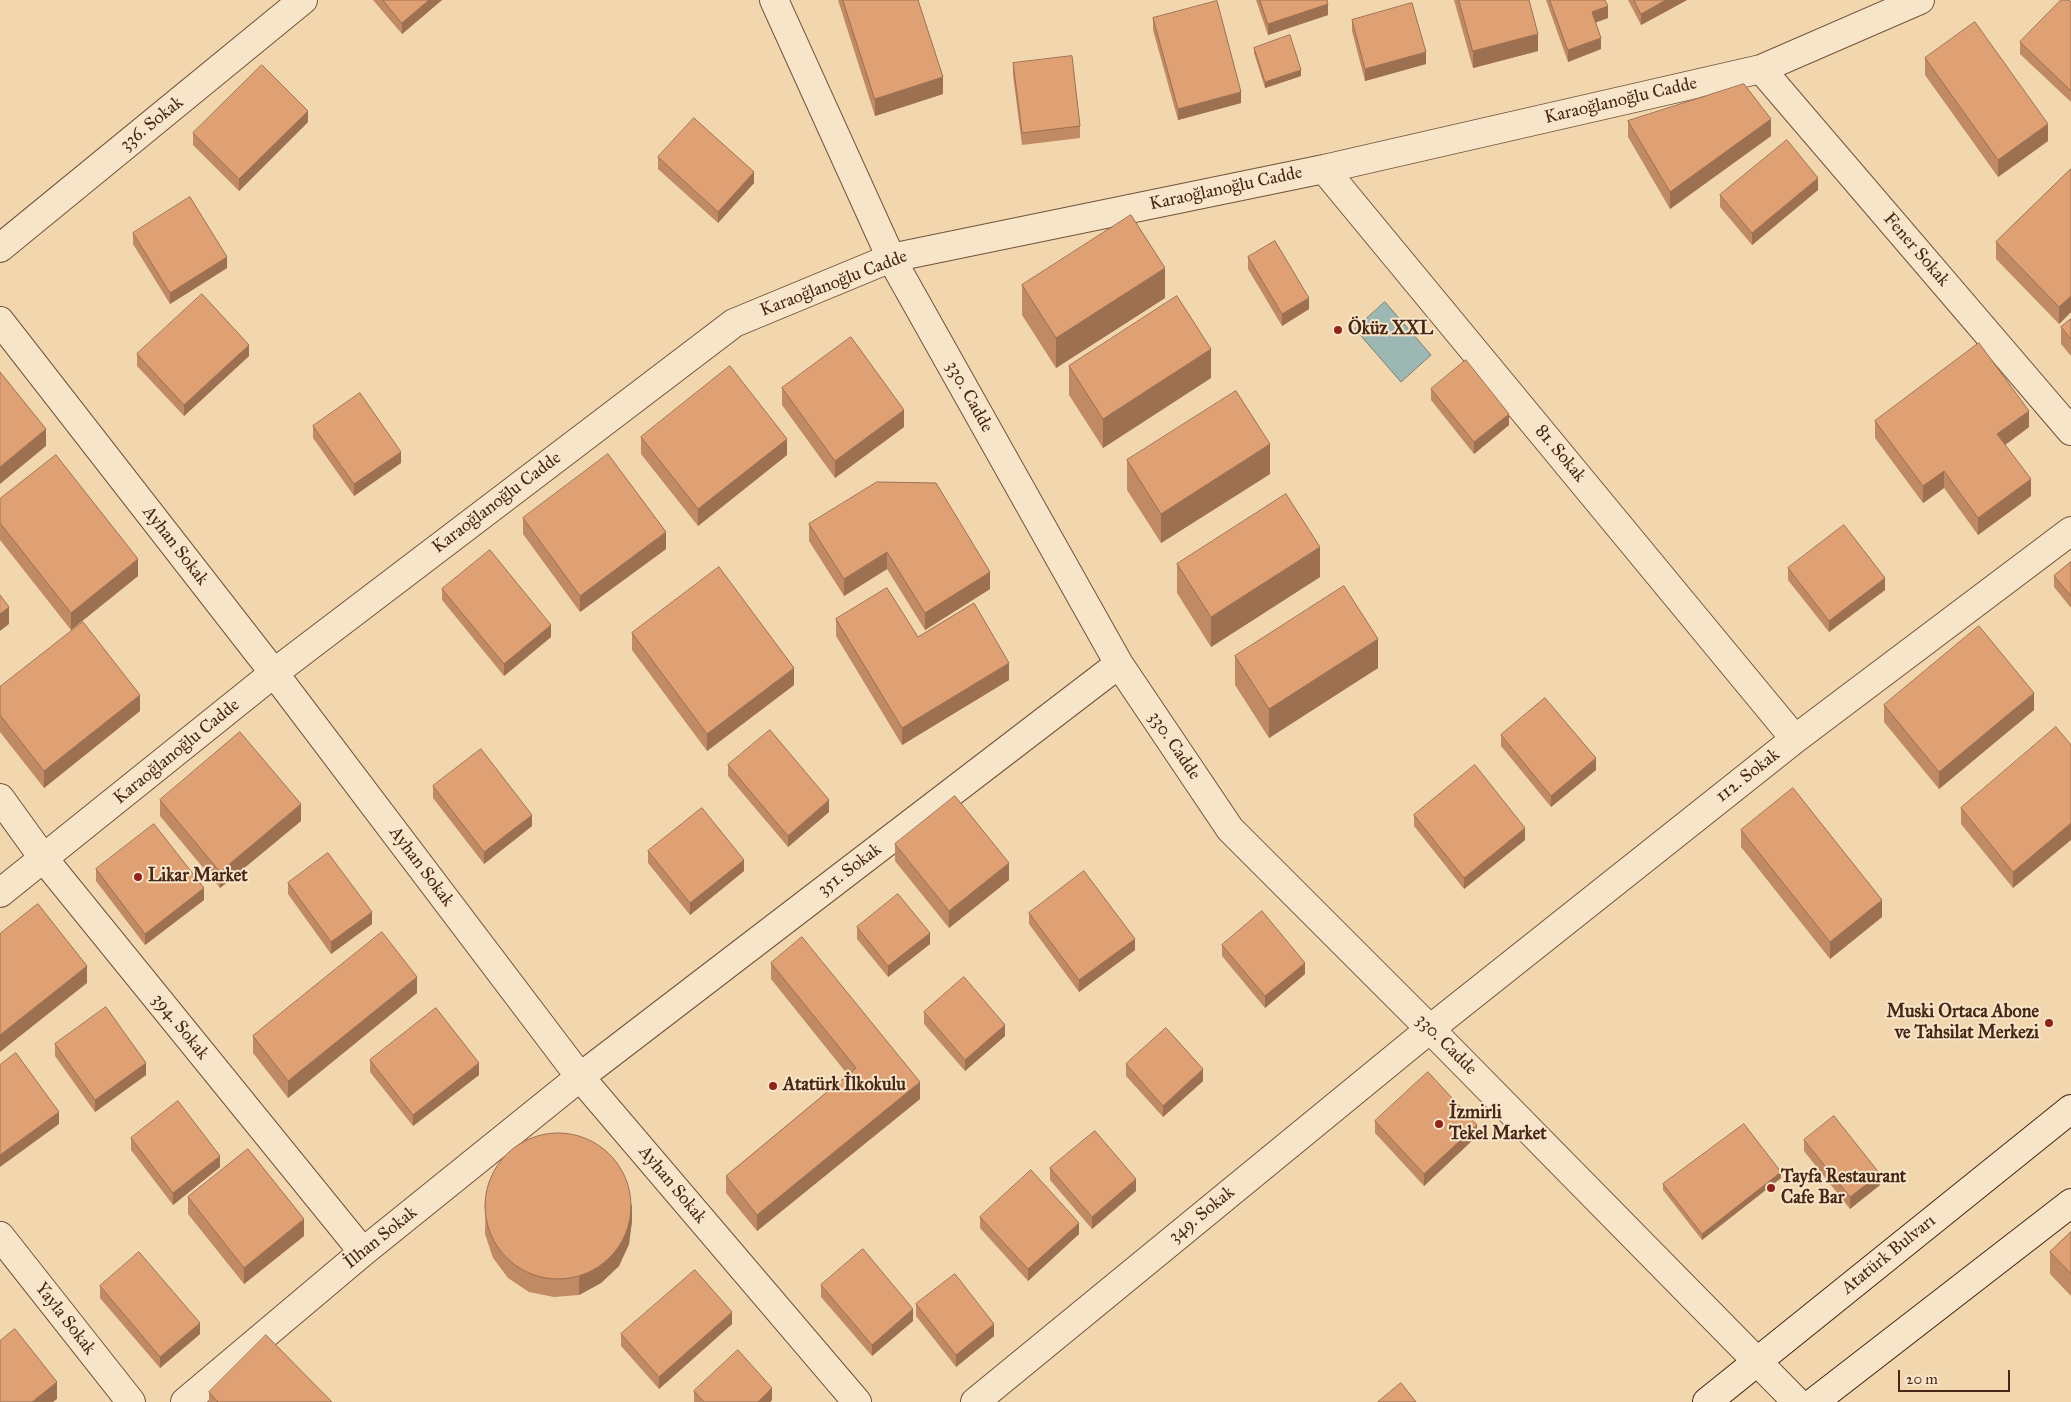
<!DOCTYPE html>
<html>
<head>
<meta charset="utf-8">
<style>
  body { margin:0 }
  #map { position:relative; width:2071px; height:1402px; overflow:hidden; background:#f2d7ae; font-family:"IM FELL Great Primer",serif }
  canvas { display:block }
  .scale { position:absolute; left:1898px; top:1370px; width:112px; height:22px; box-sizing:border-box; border:2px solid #472616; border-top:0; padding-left:6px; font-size:15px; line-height:18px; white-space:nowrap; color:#472616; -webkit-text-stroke:4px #f7e5ca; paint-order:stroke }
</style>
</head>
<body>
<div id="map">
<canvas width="2071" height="1402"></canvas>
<div class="scale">20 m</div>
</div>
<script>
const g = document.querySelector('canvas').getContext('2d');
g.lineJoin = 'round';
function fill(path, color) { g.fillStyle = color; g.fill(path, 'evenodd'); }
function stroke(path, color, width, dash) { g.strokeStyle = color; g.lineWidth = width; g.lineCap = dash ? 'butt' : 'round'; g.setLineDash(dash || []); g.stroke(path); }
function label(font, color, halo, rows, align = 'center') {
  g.font = font + ' "IM FELL Great Primer",serif'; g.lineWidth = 4; g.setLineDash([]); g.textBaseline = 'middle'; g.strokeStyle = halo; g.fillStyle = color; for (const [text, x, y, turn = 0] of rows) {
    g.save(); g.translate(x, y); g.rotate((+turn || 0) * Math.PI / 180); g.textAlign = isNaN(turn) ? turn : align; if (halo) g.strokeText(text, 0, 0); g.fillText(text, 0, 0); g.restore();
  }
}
const water = new Path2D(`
  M 1385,302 L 1431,355 L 1401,382 L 1355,329 Z`);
const minor = new Path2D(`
  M 774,0 L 891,258 L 1119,664 L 1230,829 L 1430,1029 L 1797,1402
  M 1761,69 L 2071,431
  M 1324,169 L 1795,739
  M 0,248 L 303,0
  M 0,321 L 274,673 L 580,1077 L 857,1402
  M 0,798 L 44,859 L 363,1252
  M 0,893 L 274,673 L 734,323 L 891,258 L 1324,169 L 1761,69 L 1920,0
  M 0,1236 L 131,1402
  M 185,1402 L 363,1252 L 580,1077 L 1119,664
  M 975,1402 L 1430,1029 L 1795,739 L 2071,531`);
const secondary = new Path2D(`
  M 1707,1402 L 2071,1109
  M 1814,1402 L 2071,1203`);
const wall = new Path2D(`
  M 373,0 L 442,0 L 402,34 Z
  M 838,0 L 918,0 L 943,94 L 875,116 Z
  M 1256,0 L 1327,0 L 1328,15 L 1268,35 Z
  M 1454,0 L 1529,0 L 1538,51 L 1473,68 Z
  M 1546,0 L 1605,0 L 1608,18 L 1595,22 L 1601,49 L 1568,62 Z
  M 1628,0 L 1687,0 L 1641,25 Z
  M 2071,2 L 2071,102 L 2020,54 L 2020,42 Z
  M 1153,18 L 1241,103 L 1178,120 L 1153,30 Z
  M 1352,20 L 1426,64 L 1365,81 L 1352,31 Z
  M 1254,48 L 1301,76 L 1265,88 L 1254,53 Z
  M 1925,58 L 2048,141 L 1998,177 L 1925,75 Z
  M 1013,63 L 1080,126 L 1080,138 L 1022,145 L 1013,75 Z
  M 1628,121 L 1771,136 L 1670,209 L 1628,137 Z
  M 308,122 L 239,191 L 193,145 L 193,133 Z
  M 658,157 L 754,183 L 718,223 L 658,169 Z
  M 2071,169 L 2071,312 L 2059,324 L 1996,259 L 1996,242 Z
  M 1818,190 L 1752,245 L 1720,207 L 1720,195 Z
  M 133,233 L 227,268 L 170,304 L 133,244 Z
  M 1248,257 L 1309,309 L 1282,326 L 1248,269 Z
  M 1022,285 L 1165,298 L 1056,368 L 1022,315 Z
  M 2071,319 L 2071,356 L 2061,344 L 2061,327 Z
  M 137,354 L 249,356 L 184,416 L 137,366 Z
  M 1069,366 L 1211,378 L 1103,448 L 1069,395 Z
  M 782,388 L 904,427 L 835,478 L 782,405 Z
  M 1431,389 L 1509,425 L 1474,454 L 1431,400 Z
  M 1875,421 L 2029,427 L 2005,445 L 2031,496 L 1978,535 L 1944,488 L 1923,503 L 1875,438 Z
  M 313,426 L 401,463 L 354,496 L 313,438 Z
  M 641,437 L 787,455 L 698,526 L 641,454 Z
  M 1127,460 L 1270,474 L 1161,543 L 1127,490 Z
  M 0,499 L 138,576 L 71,630 L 0,540 Z
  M 523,518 L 666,549 L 580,612 L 523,534 Z
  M 809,524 L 990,589 L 925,630 L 887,569 L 844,596 L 809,541 Z
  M 2071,562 L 2071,608 L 2054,587 L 2054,576 Z
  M 1177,564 L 1320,577 L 1211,647 L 1177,593 Z
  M 1788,568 L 1885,590 L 1829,632 L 1788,580 Z
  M 442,589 L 551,637 L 504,676 L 442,600 Z
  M 836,619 L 1009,680 L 902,745 L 836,636 Z
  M 632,633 L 794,685 L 707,751 L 632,650 Z
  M 1235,656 L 1378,668 L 1269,738 L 1235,685 Z
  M 0,687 L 140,711 L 44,788 L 0,732 Z
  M 1884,705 L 2034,710 L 1939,789 L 1884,722 Z
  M 1501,735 L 1596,770 L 1551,807 L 1501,746 Z
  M 2071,745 L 2013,888 L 1961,824 L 1961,808 Z
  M 728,765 L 829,812 L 788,847 L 728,776 Z
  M 433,786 L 532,826 L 484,864 L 433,798 Z
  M 160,800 L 301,821 L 220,888 L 160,816 Z
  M 1414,815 L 1525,840 L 1464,889 L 1414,826 Z
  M 1741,830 L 1882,917 L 1830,959 L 1741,847 Z
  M 895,844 L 1009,880 L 949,928 L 895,861 Z
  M 648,851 L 744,871 L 690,915 L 648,863 Z
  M 96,869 L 204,900 L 145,945 L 96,881 Z
  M 288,883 L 372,924 L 331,954 L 288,894 Z
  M 1029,913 L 1135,950 L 1079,992 L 1029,924 Z
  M 857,927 L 930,944 L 888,977 L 857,939 Z
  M 1222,945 L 1305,974 L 1265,1008 L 1222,956 Z
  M 771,963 L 920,1099 L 757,1231 L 726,1193 L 726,1176 L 848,1075 L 771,979 Z
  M 417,993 L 288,1098 L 253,1053 L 253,1036 Z
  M 924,1012 L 1005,1036 L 965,1071 L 924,1024 Z
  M 55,1044 L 146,1075 L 95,1112 L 55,1056 Z
  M 370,1060 L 479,1075 L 413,1126 L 370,1072 Z
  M 1126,1064 L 1203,1081 L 1163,1117 L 1126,1076 Z
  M 1375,1121 L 1477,1136 L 1424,1186 L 1375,1133 Z
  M 131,1138 L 220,1167 L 173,1205 L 131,1150 Z
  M 1804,1140 L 1880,1185 L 1850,1209 L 1804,1151 Z
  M 1050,1168 L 1136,1191 L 1092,1229 L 1050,1180 Z
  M 1781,1178 L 1702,1240 L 1663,1190 L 1663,1184 Z
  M 486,1192 L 632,1221 L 629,1244 L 619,1266 L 601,1283 L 579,1295 L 554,1297 L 529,1292 L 508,1278 L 493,1258 L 485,1234 Z
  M 188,1197 L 304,1236 L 244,1284 L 188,1214 Z
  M 980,1217 L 1079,1234 L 1028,1281 L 980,1228 Z
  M 2071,1232 L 2071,1296 L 2050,1274 L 2050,1252 Z
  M 821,1285 L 913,1321 L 872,1356 L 821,1297 Z
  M 100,1286 L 200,1334 L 160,1368 L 100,1298 Z
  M 916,1304 L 994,1336 L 956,1367 L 916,1316 Z
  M 732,1324 L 659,1389 L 621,1346 L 621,1334 Z
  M 694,1391 L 772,1400 L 770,1402 L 694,1402 Z
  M 209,1392 L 332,1402 L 209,1402 Z`);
const shadedWall = new Path2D(`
  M 429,0 L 442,0 L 402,34 L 402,23 Z
  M 1666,0 L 1687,0 L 1641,25 L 1641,14 Z
  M 1328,4 L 1328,15 L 1268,35 L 1268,24 Z
  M 1608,6 L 1608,18 L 1592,24 L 1592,12 Z
  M 1538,34 L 1538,51 L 1473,68 L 1473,51 Z
  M 1601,38 L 1601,49 L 1568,62 L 1568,50 Z
  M 1426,52 L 1426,64 L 1365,81 L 1365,69 Z
  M 1301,70 L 1301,76 L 1265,88 L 1265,82 Z
  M 943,77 L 943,94 L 875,116 L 875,99 Z
  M 1241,92 L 1241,103 L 1178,120 L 1178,109 Z
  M 308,111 L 308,122 L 239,191 L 239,179 Z
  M 1771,119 L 1771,136 L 1670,209 L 1670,192 Z
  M 2048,124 L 2048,141 L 1998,177 L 1998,160 Z
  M 754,172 L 754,183 L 718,223 L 718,212 Z
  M 1818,178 L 1818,190 L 1752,245 L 1752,233 Z
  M 227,257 L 227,268 L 170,304 L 170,293 Z
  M 1165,268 L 1165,298 L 1056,368 L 1056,338 Z
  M 2071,296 L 2071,312 L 2059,324 L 2059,307 Z
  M 1309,298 L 1309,309 L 1282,326 L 1282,314 Z
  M 249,345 L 249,356 L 184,416 L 184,405 Z
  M 1211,349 L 1211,378 L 1103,448 L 1103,419 Z
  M 904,410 L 904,427 L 835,478 L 835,461 Z
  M 2029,411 L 2029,427 L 1997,451 L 1997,434 Z
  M 1509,414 L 1509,425 L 1474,454 L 1474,442 Z
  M 46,429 L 46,446 L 0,484 L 0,467 Z
  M 787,439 L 787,455 L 698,526 L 698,509 Z
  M 1270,444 L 1270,474 L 1161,543 L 1161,514 Z
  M 401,452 L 401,463 L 354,496 L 354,484 Z
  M 1944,471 L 1944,488 L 1923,503 L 1923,486 Z
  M 2031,479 L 2031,496 L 1978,535 L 1978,518 Z
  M 666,532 L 666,549 L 580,612 L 580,596 Z
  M 1320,547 L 1320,577 L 1211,647 L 1211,617 Z
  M 887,552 L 887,569 L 844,596 L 844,579 Z
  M 138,559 L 138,576 L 71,630 L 71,613 Z
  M 990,572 L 990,589 L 925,630 L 925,613 Z
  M 1885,578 L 1885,590 L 1829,632 L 1829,621 Z
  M 9,607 L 9,624 L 0,631 L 0,614 Z
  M 551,625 L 551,637 L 504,676 L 504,664 Z
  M 1378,639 L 1378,668 L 1269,738 L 1269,709 Z
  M 1009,663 L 1009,680 L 902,745 L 902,728 Z
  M 794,668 L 794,685 L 707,751 L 707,734 Z
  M 2034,693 L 2034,710 L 1939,789 L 1939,772 Z
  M 140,695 L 140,711 L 44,788 L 44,771 Z
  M 1596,758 L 1596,770 L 1551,807 L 1551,796 Z
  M 829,800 L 829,812 L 788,847 L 788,836 Z
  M 301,804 L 301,821 L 220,888 L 220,872 Z
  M 532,815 L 532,826 L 484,864 L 484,852 Z
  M 2071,823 L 2071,840 L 2013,888 L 2013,872 Z
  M 1525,828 L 1525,840 L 1464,889 L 1464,878 Z
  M 744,860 L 744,871 L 690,915 L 690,903 Z
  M 1009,863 L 1009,880 L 949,928 L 949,911 Z
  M 204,888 L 204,900 L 145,945 L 145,934 Z
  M 1882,900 L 1882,917 L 1830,959 L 1830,942 Z
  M 372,912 L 372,924 L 331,954 L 331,942 Z
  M 930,933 L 930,944 L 888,977 L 888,966 Z
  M 1135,939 L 1135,950 L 1079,992 L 1079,980 Z
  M 1305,963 L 1305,974 L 1265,1008 L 1265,996 Z
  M 87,966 L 87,983 L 0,1052 L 0,1035 Z
  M 417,977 L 417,993 L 288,1098 L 288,1081 Z
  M 1005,1025 L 1005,1036 L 965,1071 L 965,1060 Z
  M 146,1063 L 146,1075 L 95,1112 L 95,1100 Z
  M 479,1063 L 479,1075 L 413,1126 L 413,1115 Z
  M 1203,1069 L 1203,1081 L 1163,1117 L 1163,1106 Z
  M 920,1082 L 920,1099 L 757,1231 L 757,1215 Z
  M 59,1112 L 59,1124 L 0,1167 L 0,1155 Z
  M 1477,1125 L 1477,1136 L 1424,1186 L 1424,1174 Z
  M 220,1156 L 220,1167 L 173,1205 L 173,1193 Z
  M 1781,1172 L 1781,1178 L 1702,1240 L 1702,1234 Z
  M 1880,1174 L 1880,1185 L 1850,1209 L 1850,1197 Z
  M 1136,1179 L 1136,1191 L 1092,1229 L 1092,1217 Z
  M 632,1204 L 632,1221 L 629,1244 L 619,1266 L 601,1283 L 579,1295 L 579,1278 Z
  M 304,1219 L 304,1236 L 244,1284 L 244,1268 Z
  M 1079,1223 L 1079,1234 L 1028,1281 L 1028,1269 Z
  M 913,1309 L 913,1321 L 872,1356 L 872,1345 Z
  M 732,1312 L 732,1324 L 659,1389 L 659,1377 Z
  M 200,1323 L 200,1334 L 160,1368 L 160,1357 Z
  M 994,1324 L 994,1336 L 956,1367 L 956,1355 Z
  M 57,1382 L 57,1399 L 53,1402 L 32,1402 Z
  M 772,1388 L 772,1400 L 770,1402 L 758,1402 Z`);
const building = new Path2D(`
  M 383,0 L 429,0 L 402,23 Z
  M 843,0 L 918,0 L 943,77 L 875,99 Z
  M 1260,0 L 1327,0 L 1328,4 L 1268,24 Z
  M 1459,0 L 1529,0 L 1538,34 L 1473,51 Z
  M 1550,0 L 1605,0 L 1608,6 L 1592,12 L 1601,38 L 1568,50 Z
  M 1634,0 L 1666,0 L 1641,14 Z
  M 2061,0 L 2069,0 L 2071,2 L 2071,91 L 2020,42 Z
  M 1217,1 L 1241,92 L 1178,109 L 1153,18 Z
  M 1412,3 L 1426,52 L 1365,69 L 1352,20 Z
  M 1975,22 L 2048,124 L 1998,160 L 1925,58 Z
  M 1290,35 L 1301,70 L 1265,82 L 1254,48 Z
  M 1072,56 L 1080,126 L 1022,133 L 1013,63 Z
  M 262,65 L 308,111 L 239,179 L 193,133 Z
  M 1744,84 L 1771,119 L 1670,192 L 1628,121 Z
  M 694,118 L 754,172 L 718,212 L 658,157 Z
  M 1787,140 L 1818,178 L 1752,233 L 1720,195 Z
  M 2071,169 L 2071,296 L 2059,307 L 1996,242 Z
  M 190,197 L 227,257 L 170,293 L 133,233 Z
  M 1131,215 L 1165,268 L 1056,338 L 1022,285 Z
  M 1275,241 L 1309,298 L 1282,314 L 1248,257 Z
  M 202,294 L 249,345 L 184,405 L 137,354 Z
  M 1177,296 L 1211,349 L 1103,419 L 1069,366 Z
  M 2071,319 L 2071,339 L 2061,327 Z
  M 851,337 L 904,410 L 835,461 L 782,388 Z
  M 1979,343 L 2029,411 L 1997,434 L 2031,479 L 1978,518 L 1944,471 L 1923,486 L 1875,421 Z
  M 1466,360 L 1509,414 L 1474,442 L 1431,389 Z
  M 730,366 L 787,439 L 698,509 L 641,437 Z
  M 0,372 L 46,429 L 0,467 Z
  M 1236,391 L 1270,444 L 1161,514 L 1127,460 Z
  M 360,393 L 401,452 L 354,484 L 313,426 Z
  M 608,454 L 666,532 L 580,596 L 523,518 Z
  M 56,455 L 138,559 L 71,613 L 0,523 L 0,499 Z
  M 877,482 L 936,483 L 990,572 L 925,613 L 887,552 L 844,579 L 809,524 Z
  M 1286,494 L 1320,547 L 1211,617 L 1177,564 Z
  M 1844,525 L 1885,578 L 1829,621 L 1788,568 Z
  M 490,550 L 551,625 L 504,664 L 442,589 Z
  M 2071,562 L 2071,596 L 2054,576 Z
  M 719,567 L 794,668 L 707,734 L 632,633 Z
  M 1344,586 L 1378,639 L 1269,709 L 1235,656 Z
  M 887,588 L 918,637 L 974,603 L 1009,663 L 902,728 L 836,619 Z
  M 0,595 L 9,607 L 0,614 Z
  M 83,622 L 140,695 L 44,771 L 0,715 L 0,687 Z
  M 1979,626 L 2034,693 L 1939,772 L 1884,705 Z
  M 1545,698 L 1596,758 L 1551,796 L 1501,735 Z
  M 2056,727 L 2071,745 L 2071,823 L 2013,872 L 1961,808 Z
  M 770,730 L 829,800 L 788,836 L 728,765 Z
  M 240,732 L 301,804 L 220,872 L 160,800 Z
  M 481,749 L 532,815 L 484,852 L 433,786 Z
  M 1475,765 L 1525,828 L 1464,878 L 1414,815 Z
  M 1793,788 L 1882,900 L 1830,942 L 1741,830 Z
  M 955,796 L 1009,863 L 949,911 L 895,844 Z
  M 702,808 L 744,860 L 690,903 L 648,851 Z
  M 154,824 L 204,888 L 145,934 L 96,869 Z
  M 328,853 L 372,912 L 331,942 L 288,883 Z
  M 1084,871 L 1135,939 L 1079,980 L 1029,913 Z
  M 898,894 L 930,933 L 888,966 L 857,927 Z
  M 38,904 L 87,966 L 0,1035 L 0,934 Z
  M 1262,911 L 1305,963 L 1265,996 L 1222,945 Z
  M 382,932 L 417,977 L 288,1081 L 253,1036 Z
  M 802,937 L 920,1082 L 757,1215 L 726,1176 L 856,1068 L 771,963 Z
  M 964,977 L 1005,1025 L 965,1060 L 924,1012 Z
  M 106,1007 L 146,1063 L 95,1100 L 55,1044 Z
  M 436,1008 L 479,1063 L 413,1115 L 370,1060 Z
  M 1166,1028 L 1203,1069 L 1163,1106 L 1126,1064 Z
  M 16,1053 L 59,1112 L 0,1155 L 0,1065 Z
  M 1428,1072 L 1477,1125 L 1424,1174 L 1375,1121 Z
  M 178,1101 L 220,1156 L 173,1193 L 131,1138 Z
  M 1834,1116 L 1880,1174 L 1850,1197 L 1804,1140 Z
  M 1744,1124 L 1781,1172 L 1702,1234 L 1663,1184 Z
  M 1095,1131 L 1136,1179 L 1092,1217 L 1050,1168 Z
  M485 1206a73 73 0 1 1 146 0a73 73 0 1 1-146 0Z
  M 248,1149 L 304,1219 L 244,1268 L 188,1197 Z
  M 1031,1170 L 1079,1223 L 1028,1269 L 980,1217 Z
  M 2071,1232 L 2071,1274 L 2050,1252 Z
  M 863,1249 L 913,1309 L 872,1345 L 821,1285 Z
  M 139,1252 L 200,1323 L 160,1357 L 100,1286 Z
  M 695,1270 L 732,1312 L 659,1377 L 621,1334 Z
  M 955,1274 L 994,1324 L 956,1355 L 916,1304 Z
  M 15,1329 L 57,1382 L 32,1402 L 0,1402 L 0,1341 Z
  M 266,1335 L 332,1402 L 218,1402 L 209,1392 Z
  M 738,1350 L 772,1388 L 758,1402 L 704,1402 L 694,1391 Z
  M 1401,1383 L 1416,1402 L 1378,1402 Z`);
const markers = [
  [1338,330,5,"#8f2418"],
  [138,877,5,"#8f2418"],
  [2049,1023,5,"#8f2418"],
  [773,1086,5,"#8f2418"],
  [1439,1124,5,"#8f2418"],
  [1771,1188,5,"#8f2418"]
];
const streetNames = [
  ["Karaoğlanoğlu Cadde",1621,101,-13],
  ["336. Sokak",152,124,-39],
  ["Karaoğlanoğlu Cadde",1226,189,-12],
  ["Fener Sokak",1916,250,49],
  ["Karaoğlanoğlu Cadde",834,284,-21],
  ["330. Cadde",969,397,61],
  ["81. Sokak",1560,454,50],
  ["Karaoğlanoğlu Cadde",497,503,-37],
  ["Ayhan Sokak",175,546,52],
  ["330. Cadde",1174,746,56],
  ["Karaoğlanoğlu Cadde",177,752,-39],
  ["112. Sokak",1748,776,-38],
  ["Ayhan Sokak",421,867,53],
  ["351. Sokak",850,870,-37],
  ["394. Sokak",180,1027,51],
  ["330. Cadde",1446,1045,45],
  ["Ayhan Sokak",672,1185,50],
  ["349. Sokak",1202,1215,-39],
  ["İlhan Sokak",381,1238,-39],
  ["Atatürk Bulvarı",1889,1255,-39],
  ["Yayla Sokak",65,1319,52]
];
const poiNames = [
  ["Öküz XXL",1348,330],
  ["Likar Market",148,877],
  ["Muski Ortaca Abone",2039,1013,"right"],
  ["ve Tahsilat Merkezi",2039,1034,"right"],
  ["Atatürk İlkokulu",783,1086],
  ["İzmirli",1449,1114],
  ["Tekel Market",1449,1135],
  ["Tayfa Restaurant",1781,1178],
  ["Cafe Bar",1781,1199]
];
fill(water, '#9db8b2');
stroke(water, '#7b7e74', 1);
stroke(minor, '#72523c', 30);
stroke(secondary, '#472616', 30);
stroke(minor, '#f7e5ca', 28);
stroke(secondary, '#f7e5ca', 28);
fill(wall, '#c08a64');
fill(shadedWall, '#9c7051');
fill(building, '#dfa074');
stroke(building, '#9c7051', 1);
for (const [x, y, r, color] of markers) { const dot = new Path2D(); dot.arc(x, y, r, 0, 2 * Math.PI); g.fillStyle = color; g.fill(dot); stroke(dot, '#f7e5ca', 2); }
label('18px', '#472616', '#f7e5ca', streetNames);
label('bold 18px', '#472616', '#f7e5ca', poiNames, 'left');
</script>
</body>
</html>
